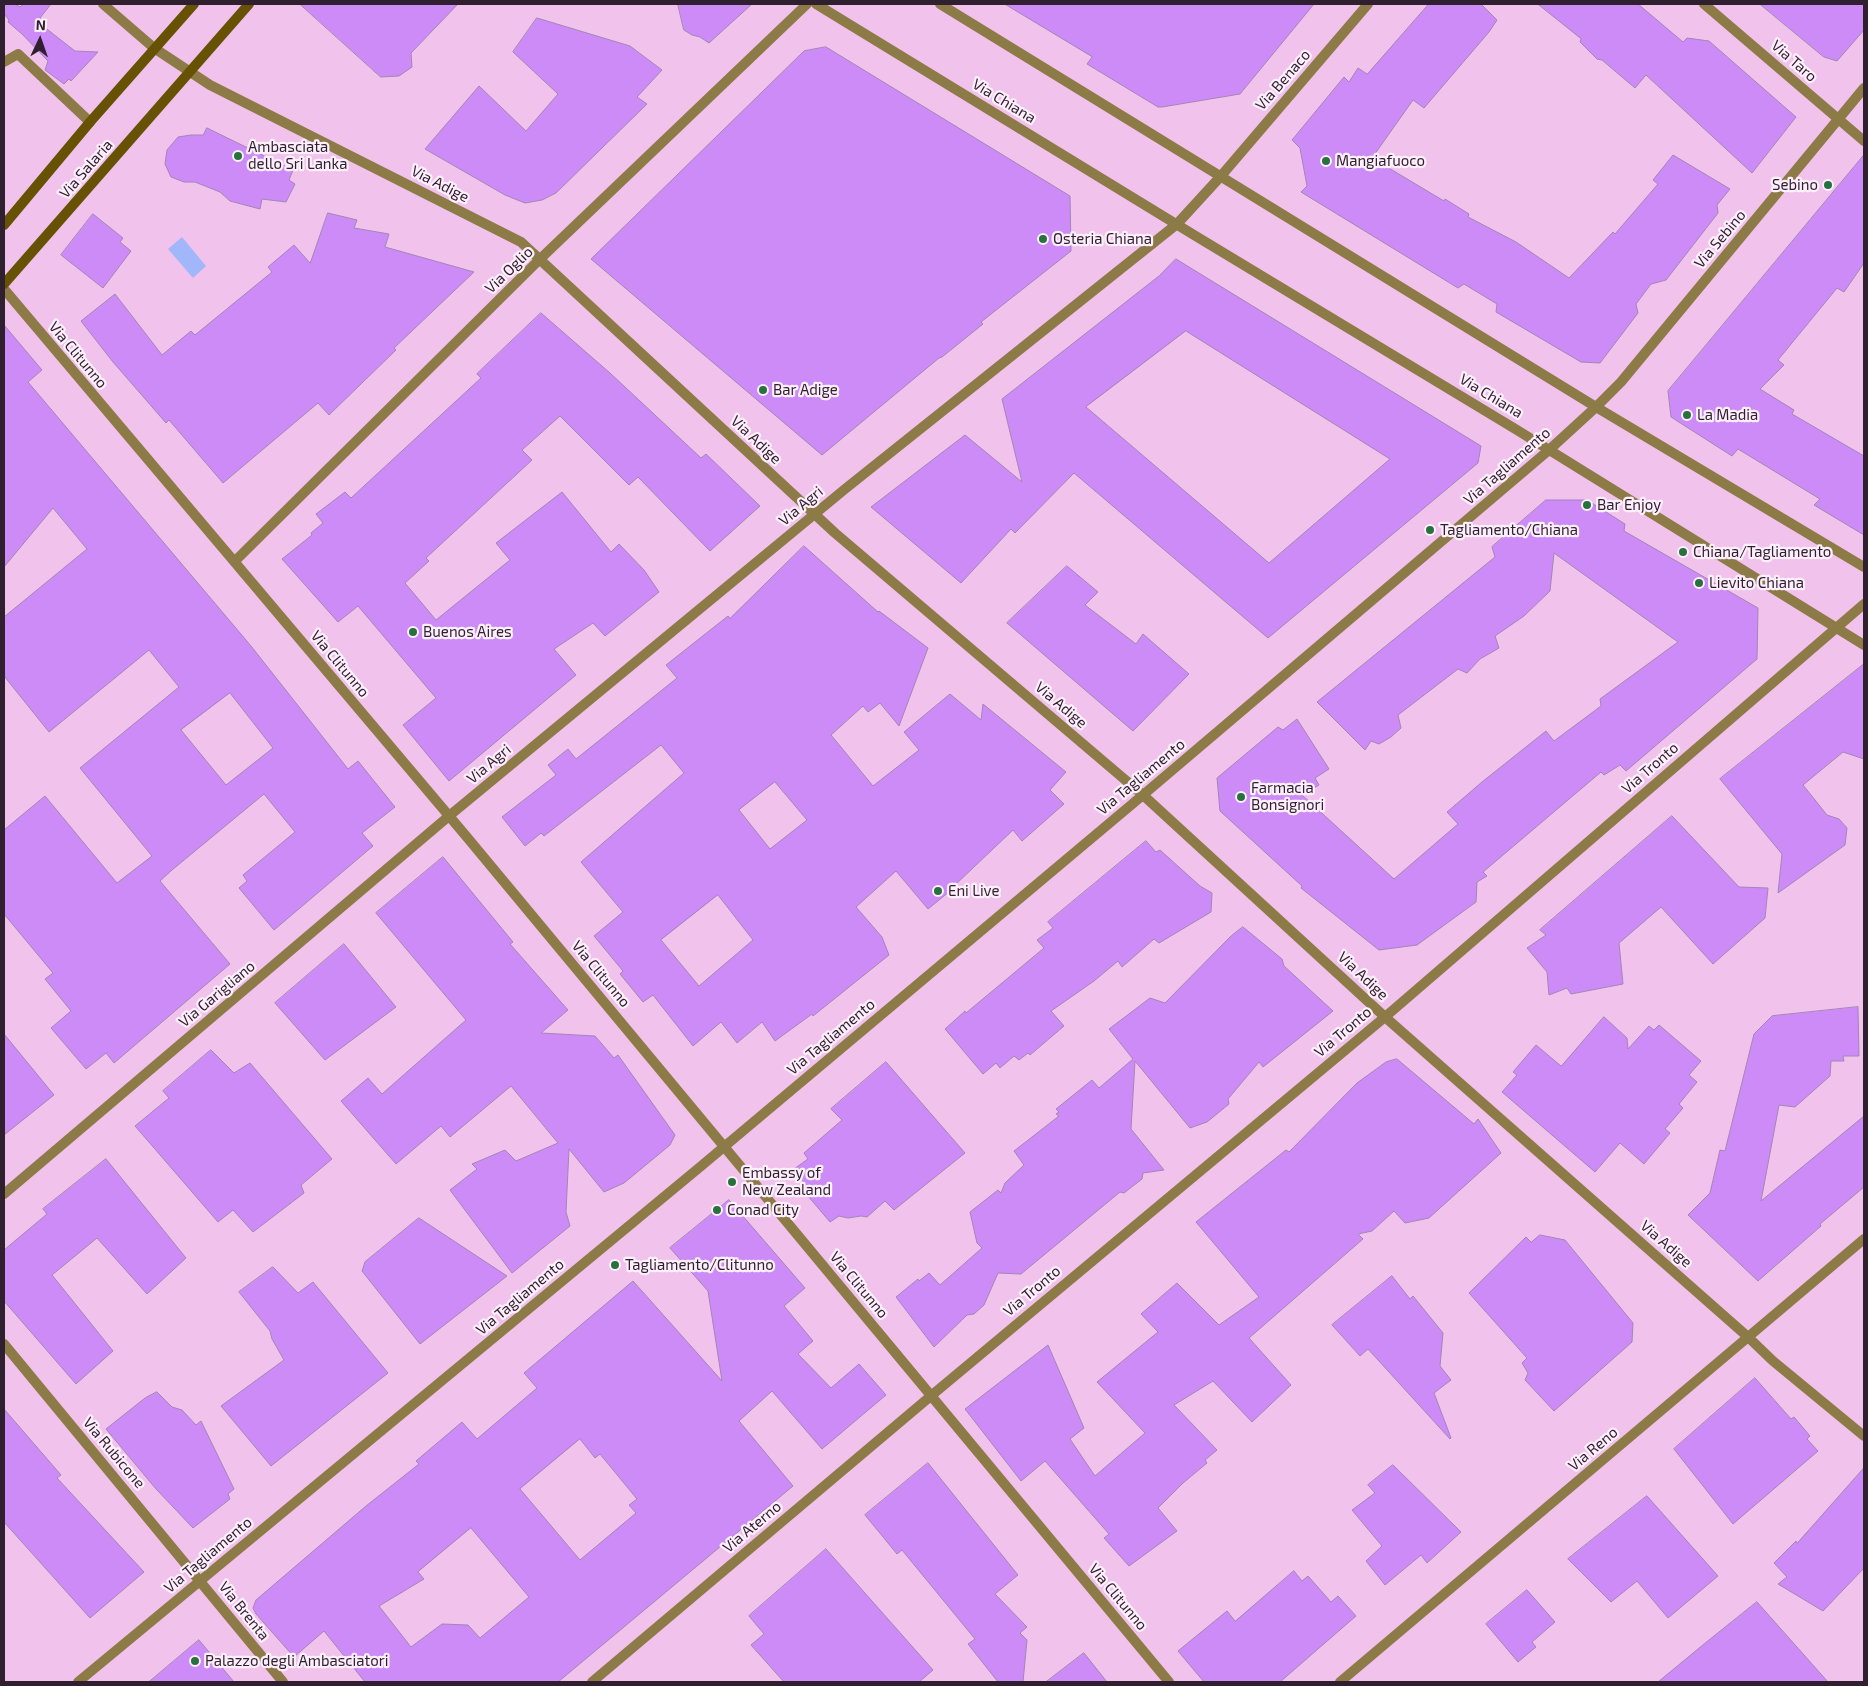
<!DOCTYPE html>
<html>
<head>
<meta charset="utf-8">
<style>
  body { margin:0 }
  #map { position:relative; width:1868px; height:1686px; overflow:hidden; background:#f1c2eb; font-family:"Exo 2",sans-serif }
  canvas { display:block }
  .frame { position:absolute; inset:0; border:5px solid #301f2e; pointer-events:none }
  .north { position:absolute; left:15px; top:15px; width:50px; height:50px; -webkit-text-stroke:4px #fdeffb; paint-order:stroke; rotate:3deg; font-size:14px; font-weight:700; line-height:20px; text-align:center; color:#301f2e }
  .north::after { content:''; display:block; margin:auto; width:18px; height:22px; background:#301f2e; clip-path:polygon(50% 0,100% 100%,50% 72%,0 100%) }
</style>
</head>
<body>
<div id="map">
<canvas width="1868" height="1686"></canvas>
<div class="frame"></div>
<div class="north">N</div>
</div>
<script>
const g = document.querySelector('canvas').getContext('2d');
g.lineJoin = 'round';
function fill(path, color) { g.fillStyle = color; g.fill(path, 'evenodd'); }
function stroke(path, color, width, dash) { g.strokeStyle = color; g.lineWidth = width; g.lineCap = dash ? 'butt' : 'round'; g.setLineDash(dash || []); g.stroke(path); }
function label(font, color, halo, rows, align = 'center') {
  g.font = font + ' "Exo 2",sans-serif'; g.lineWidth = 4.5; g.setLineDash([]); g.textBaseline = 'middle'; g.strokeStyle = halo; g.fillStyle = color; for (const [text, x, y, turn = 0] of rows) {
    g.save(); g.translate(x, y); g.rotate((+turn || 0) * Math.PI / 180); g.textAlign = isNaN(turn) ? turn : align; if (halo) g.strokeText(text, 0, 0); g.fillText(text, 0, 0); g.restore();
  }
}
const water = new Path2D(`
  M 182,237 L 206,266 L 193,278 L 168,249 Z`);
const building = new Path2D(`
  M 4,4 L 15,4 L 20,7 L 23,4 L 51,4 L 40,18 L 46,23 L 43,26 L 75,51 L 98,52 L 71,81 L 69,79 L 64,84 L 45,70 L 48,61 L 22,34 L 8,22 L 9,20 L 4,14 Z
  M 300,4 L 458,4 L 411,53 L 412,67 L 399,76 L 381,77 Z
  M 678,4 L 752,4 L 709,43 L 700,37 L 692,35 L 684,30 Z
  M 1005,4 L 1314,4 L 1240,94 L 1162,107 L 1158,107 L 1087,64 L 1092,57 Z
  M 1429,4 L 1481,4 L 1497,20 L 1489,32 L 1424,108 L 1413,100 L 1372,158 L 1444,201 L 1445,199 L 1469,214 L 1468,217 L 1516,242 L 1569,278 L 1613,232 L 1615,234 L 1658,184 L 1653,180 L 1673,155 L 1730,189 L 1717,205 L 1718,213 L 1666,280 L 1651,284 L 1636,304 L 1638,313 L 1600,363 L 1581,362 L 1496,312 L 1497,304 L 1464,284 L 1458,288 L 1301,192 L 1307,186 L 1300,148 L 1292,140 L 1344,77 L 1349,82 L 1358,68 L 1367,74 Z
  M 1538,4 L 1638,4 L 1683,42 L 1687,38 L 1709,41 L 1796,117 L 1752,173 L 1646,75 L 1635,88 L 1602,60 L 1597,59 L 1580,42 L 1581,39 Z
  M 1760,4 L 1864,4 L 1864,30 L 1837,61 L 1824,57 Z
  M 537,18 L 630,46 L 662,70 L 637,97 L 647,104 L 556,193 L 542,200 L 525,203 L 505,195 L 425,149 L 479,86 L 526,131 L 558,94 L 513,52 Z
  M 826,47 L 1070,196 L 1071,251 L 981,322 L 983,324 L 942,357 L 939,358 L 822,455 L 591,259 L 804,51 Z
  M 207,128 L 293,170 L 289,180 L 295,184 L 286,202 L 262,199 L 260,209 L 230,201 L 220,192 L 195,182 L 184,182 L 171,177 L 165,164 L 167,150 L 178,137 L 191,135 L 203,135 Z
  M 1864,155 L 1864,263 L 1844,292 L 1837,288 L 1778,360 L 1784,365 L 1760,389 L 1794,410 L 1792,414 L 1864,456 L 1864,535 L 1814,505 L 1820,499 L 1738,449 L 1732,456 L 1671,417 L 1668,391 Z
  M 328,213 L 357,220 L 354,228 L 389,234 L 385,247 L 474,272 L 394,348 L 396,350 L 329,415 L 318,403 L 223,483 L 169,420 L 166,423 L 113,362 L 81,321 L 115,294 L 162,355 L 191,331 L 195,335 L 272,272 L 268,267 L 294,245 L 310,263 Z
  M 93,214 L 123,238 L 120,242 L 131,251 L 103,288 L 61,255 Z
  M 1176,259 L 1481,446 L 1478,463 L 1268,638 L 1074,473 L 1015,533 L 1011,529 L 961,583 L 871,507 L 965,435 L 1022,482 L 1002,399 L 1159,276 ZM 1186,331 L 1390,459 L 1269,563 L 1086,407 Z
  M 541,313 L 610,373 L 701,458 L 706,454 L 760,506 L 710,551 L 638,477 L 629,485 L 560,416 L 522,450 L 532,460 L 426,558 L 429,561 L 405,583 L 436,620 L 510,560 L 496,543 L 562,492 L 611,552 L 619,544 L 644,570 L 659,592 L 605,636 L 593,623 L 554,649 L 576,675 L 449,781 L 403,725 L 436,698 L 358,606 L 338,622 L 282,559 L 312,535 L 311,533 L 323,523 L 316,514 L 345,492 L 351,498 L 481,378 L 477,374 Z
  M 4,325 L 42,370 L 28,382 L 251,646 L 348,769 L 358,761 L 395,807 L 362,833 L 373,846 L 274,930 L 239,888 L 247,881 L 243,875 L 295,832 L 264,794 L 172,870 L 160,881 L 230,964 L 114,1063 L 106,1053 L 86,1069 L 51,1028 L 71,1011 L 45,979 L 53,973 L 4,914 L 4,830 L 45,796 L 117,883 L 152,856 L 80,768 L 179,687 L 149,650 L 49,732 L 4,676 L 4,617 L 87,549 L 53,508 L 4,567 ZM 230,693 L 273,748 L 226,785 L 181,730 Z
  M 1546,500 L 1587,500 L 1625,524 L 1624,531 L 1758,608 L 1757,659 L 1626,771 L 1620,765 L 1604,775 L 1601,772 L 1483,872 L 1487,876 L 1477,882 L 1476,902 L 1417,945 L 1379,950 L 1301,888 L 1302,886 L 1220,811 L 1217,778 L 1278,727 L 1283,730 L 1297,719 L 1329,769 L 1315,778 L 1319,785 L 1302,795 L 1394,879 L 1458,824 L 1447,812 L 1482,782 L 1546,731 L 1554,741 L 1601,706 L 1600,699 L 1678,642 L 1554,553 L 1550,591 L 1524,616 L 1495,636 L 1499,648 L 1480,659 L 1467,673 L 1458,669 L 1398,715 L 1401,728 L 1391,737 L 1379,744 L 1371,741 L 1365,750 L 1317,702 L 1495,557 L 1492,547 Z
  M 804,546 L 878,612 L 879,611 L 928,648 L 899,726 L 880,703 L 868,712 L 863,706 L 831,735 L 873,786 L 919,750 L 904,732 L 950,694 L 981,720 L 983,704 L 1066,772 L 1050,790 L 1064,804 L 1022,841 L 1013,830 L 954,886 L 955,887 L 928,909 L 896,871 L 856,907 L 882,937 L 889,955 L 813,1016 L 812,1014 L 775,1041 L 762,1022 L 737,1043 L 721,1022 L 693,1046 L 653,995 L 643,1002 L 620,974 L 623,971 L 594,936 L 623,912 L 581,862 L 684,773 L 661,745 L 544,836 L 541,833 L 525,846 L 502,817 L 556,775 L 548,765 L 568,749 L 576,759 L 677,678 L 666,665 L 728,616 L 730,618 ZM 775,782 L 807,820 L 770,849 L 739,810 ZM 718,895 L 753,940 L 699,986 L 661,940 Z
  M 1067,566 L 1098,592 L 1085,605 L 1136,644 L 1143,634 L 1189,674 L 1133,731 L 1007,623 Z
  M 1864,664 L 1864,759 L 1843,752 L 1803,785 L 1827,815 L 1839,819 L 1847,828 L 1845,845 L 1778,893 L 1782,854 L 1720,779 Z
  M 1672,816 L 1739,887 L 1768,888 L 1765,918 L 1713,964 L 1661,907 L 1619,943 L 1623,984 L 1571,994 L 1567,988 L 1549,995 L 1547,972 L 1527,948 L 1546,935 L 1540,930 Z
  M 1146,841 L 1156,852 L 1160,850 L 1200,886 L 1212,893 L 1211,912 L 1159,943 L 1154,939 L 1122,967 L 1118,961 L 1094,981 L 1051,1011 L 1064,1026 L 1030,1055 L 1028,1053 L 1019,1060 L 1014,1056 L 1000,1068 L 996,1063 L 983,1074 L 945,1029 L 965,1011 L 966,1013 L 1044,948 L 1037,940 L 1053,928 L 1048,922 Z
  M 443,857 L 513,942 L 510,944 L 568,1010 L 541,1033 L 595,1036 L 614,1058 L 618,1055 L 675,1135 L 670,1145 L 624,1183 L 604,1192 L 569,1149 L 566,1212 L 570,1226 L 512,1273 L 450,1190 L 477,1169 L 472,1164 L 505,1150 L 516,1161 L 558,1143 L 511,1086 L 450,1137 L 441,1126 L 396,1164 L 341,1101 L 368,1078 L 382,1094 L 466,1020 L 376,913 Z
  M 1243,927 L 1282,959 L 1284,966 L 1333,1011 L 1263,1067 L 1259,1062 L 1228,1099 L 1229,1104 L 1207,1122 L 1190,1128 L 1135,1061 L 1131,1129 L 1164,1170 L 1143,1173 L 1142,1179 L 1124,1193 L 1120,1192 L 1021,1274 L 998,1273 L 984,1305 L 974,1314 L 967,1315 L 934,1347 L 896,1297 L 918,1279 L 919,1281 L 929,1273 L 940,1285 L 982,1248 L 977,1243 L 970,1212 L 998,1190 L 1001,1193 L 1005,1183 L 1024,1165 L 1014,1151 L 1059,1116 L 1056,1114 L 1059,1112 L 1056,1109 L 1092,1080 L 1099,1088 L 1133,1059 L 1109,1029 L 1150,998 L 1165,1003 L 1231,936 Z
  M 344,944 L 396,1007 L 325,1060 L 275,1003 Z
  M 1858,1007 L 1859,1056 L 1843,1056 L 1844,1061 L 1831,1061 L 1830,1076 L 1795,1107 L 1779,1105 L 1761,1201 L 1864,1116 L 1864,1187 L 1820,1224 L 1821,1226 L 1758,1281 L 1688,1215 L 1710,1193 L 1720,1150 L 1725,1151 L 1754,1034 L 1772,1016 Z
  M 1604,1017 L 1627,1038 L 1628,1049 L 1649,1026 L 1654,1030 L 1659,1025 L 1701,1061 L 1689,1075 L 1697,1082 L 1679,1104 L 1683,1108 L 1665,1129 L 1670,1133 L 1644,1164 L 1620,1143 L 1595,1172 L 1502,1092 L 1517,1075 L 1513,1072 L 1536,1045 L 1561,1066 Z
  M 4,1034 L 54,1095 L 4,1135 Z
  M 211,1050 L 234,1073 L 250,1063 L 332,1159 L 301,1185 L 304,1193 L 253,1232 L 233,1210 L 218,1222 L 135,1126 L 169,1098 L 163,1091 Z
  M 1397,1059 L 1474,1124 L 1478,1119 L 1501,1153 L 1429,1218 L 1405,1223 L 1394,1211 L 1372,1231 L 1358,1234 L 1363,1239 L 1249,1338 L 1291,1385 L 1252,1422 L 1213,1381 L 1174,1405 L 1217,1450 L 1205,1460 L 1207,1463 L 1183,1483 L 1158,1508 L 1177,1531 L 1129,1566 L 1104,1538 L 1109,1534 L 1045,1461 L 1021,1481 L 965,1409 L 1048,1345 L 1084,1428 L 1070,1439 L 1095,1476 L 1145,1433 L 1097,1382 L 1158,1332 L 1141,1314 L 1177,1283 L 1219,1325 L 1259,1297 L 1196,1222 L 1286,1150 L 1289,1152 L 1357,1083 L 1386,1062 Z
  M 886,1062 L 965,1153 L 894,1210 L 885,1201 L 867,1217 L 861,1216 L 848,1218 L 839,1216 L 830,1222 L 802,1189 L 805,1184 L 794,1169 L 808,1159 L 804,1153 L 842,1120 L 831,1109 Z
  M 106,1159 L 186,1258 L 147,1294 L 97,1238 L 52,1275 L 113,1351 L 76,1384 L 4,1301 L 4,1250 L 47,1214 L 43,1209 Z
  M 729,1200 L 805,1288 L 784,1306 L 813,1341 L 798,1354 L 831,1388 L 859,1364 L 886,1395 L 822,1449 L 772,1391 L 739,1421 L 793,1486 L 558,1682 L 365,1682 L 324,1631 L 294,1657 L 256,1614 L 253,1608 L 256,1600 L 366,1506 L 419,1464 L 416,1461 L 462,1422 L 477,1439 L 537,1388 L 524,1373 L 633,1281 L 722,1381 L 708,1291 L 670,1248 ZM 580,1439 L 595,1458 L 600,1454 L 637,1499 L 629,1505 L 636,1513 L 580,1560 L 520,1489 ZM 471,1528 L 529,1597 L 480,1638 L 468,1625 L 442,1624 L 411,1647 L 379,1606 L 424,1579 L 418,1572 Z
  M 419,1218 L 507,1276 L 420,1344 L 362,1271 L 365,1262 Z
  M 1540,1235 L 1565,1240 L 1633,1323 L 1632,1342 L 1554,1411 L 1525,1380 L 1528,1373 L 1522,1363 L 1527,1358 L 1469,1293 L 1526,1237 L 1531,1242 Z
  M 273,1267 L 298,1293 L 313,1282 L 388,1373 L 271,1466 L 221,1406 L 284,1360 L 272,1339 L 270,1331 L 239,1292 Z
  M 1392,1276 L 1410,1299 L 1413,1296 L 1443,1333 L 1440,1366 L 1451,1380 L 1434,1393 L 1451,1438 L 1450,1439 L 1368,1349 L 1360,1356 L 1332,1325 Z
  M 1755,1378 L 1791,1419 L 1794,1417 L 1810,1436 L 1807,1439 L 1818,1451 L 1733,1524 L 1674,1449 Z
  M 157,1392 L 172,1407 L 182,1410 L 196,1425 L 201,1421 L 234,1489 L 228,1494 L 230,1499 L 193,1528 L 156,1489 L 106,1429 L 145,1398 Z
  M 4,1409 L 61,1475 L 57,1478 L 144,1572 L 90,1618 L 4,1522 Z
  M 928,1463 L 1018,1575 L 995,1594 L 1027,1627 L 1020,1633 L 1027,1640 L 1023,1682 L 998,1682 L 968,1644 L 975,1639 L 902,1550 L 897,1554 L 865,1515 Z
  M 1393,1465 L 1461,1532 L 1427,1563 L 1421,1555 L 1385,1585 L 1366,1561 L 1382,1546 L 1352,1510 L 1375,1493 L 1368,1485 Z
  M 1864,1468 L 1864,1568 L 1823,1611 L 1778,1584 L 1787,1577 L 1774,1563 L 1796,1541 L 1797,1543 Z
  M 1647,1496 L 1718,1576 L 1668,1618 L 1637,1581 L 1611,1602 L 1568,1559 Z
  M 826,1549 L 933,1670 L 919,1682 L 784,1682 L 751,1645 L 764,1634 L 749,1616 Z
  M 1294,1571 L 1302,1581 L 1308,1576 L 1331,1602 L 1338,1596 L 1356,1616 L 1280,1682 L 1204,1682 L 1178,1651 L 1227,1611 L 1235,1621 Z
  M 1527,1590 L 1555,1622 L 1532,1642 L 1536,1647 L 1518,1662 L 1486,1624 Z
  M 1757,1602 L 1828,1682 L 1658,1682 L 1704,1644 Z
  M 199,1640 L 234,1682 L 149,1682 Z
  M 1084,1653 L 1107,1682 L 1046,1682 Z`);
const service = new Path2D(`
  M 4,62 L 18,54 L 90,122`);
const minor = new Path2D(`
  M 103,4 L 154,48 L 210,85 L 521,242 L 835,533 L 1143,795 L 1385,1017 L 1748,1337 L 1773,1361 L 1864,1436
  M 1704,4 L 1864,141
  M 4,289 L 466,836 L 1169,1682
  M 235,561 L 539,260 L 807,4
  M 4,1194 L 449,816 L 845,489 L 1177,224 L 1221,176 L 1368,4
  M 4,1344 L 283,1682
  M 592,1682 L 932,1395 L 1385,1017 L 1864,604
  M 1340,1682 L 1864,1239`);
const tertiary = new Path2D(`
  M 816,4 L 1194,235 L 1517,430 L 1864,645
  M 940,4 L 1596,407 L 1864,567
  M 78,1682 L 700,1167 L 1143,795 L 1549,450 L 1596,407 L 1621,382 L 1864,88`);
const secondary = new Path2D(`
  M 4,225 L 90,122 L 194,4
  M 4,284 L 249,4`);
const markers = [
  [238,156,5,"#27713e"],
  [1326,161,5,"#27713e"],
  [1828,185,5,"#27713e"],
  [1043,239,5,"#27713e"],
  [763,390,5,"#27713e"],
  [1687,415,5,"#27713e"],
  [1587,505,5,"#27713e"],
  [1430,530,5,"#27713e"],
  [1683,552,5,"#27713e"],
  [1699,583,5,"#27713e"],
  [413,632,5,"#27713e"],
  [1241,797,5,"#27713e"],
  [938,891,5,"#27713e"],
  [732,1182,5,"#27713e"],
  [717,1210,5,"#27713e"],
  [615,1265,5,"#27713e"],
  [195,1661,5,"#27713e"]
];
const streetNames = [
  ["Via Taro",1794,61,41],
  ["Via Benaco",1283,80,-49],
  ["Via Chiana",1004,101,31],
  ["Via Salaria",86,169,-49],
  ["Via Adige",440,184,27],
  ["Via Sebino",1720,239,-50],
  ["Via Oglio",509,270,-44],
  ["Via Clitunno",78,355,50],
  ["Via Chiana",1491,396,31],
  ["Via Adige",756,440,43],
  ["Via Tagliamento",1507,466,-41],
  ["Via Agri",801,506,-40],
  ["Via Clitunno",340,664,50],
  ["Via Adige",1061,705,40],
  ["Via Agri",489,764,-40],
  ["Via Tronto",1650,768,-41],
  ["Via Tagliamento",1141,777,-40],
  ["Via Clitunno",601,974,50],
  ["Via Adige",1363,976,43],
  ["Via Garigliano",217,994,-40],
  ["Via Tronto",1343,1032,-40],
  ["Via Tagliamento",831,1037,-40],
  ["Via Adige",1666,1244,41],
  ["Via Clitunno",859,1285,50],
  ["Via Tronto",1032,1291,-40],
  ["Via Tagliamento",520,1297,-40],
  ["Via Reno",1593,1449,-40],
  ["Via Rubicone",114,1453,50],
  ["Via Aterno",752,1527,-40],
  ["Via Tagliamento",208,1555,-40],
  ["Via Clitunno",1118,1597,50],
  ["Via Brenta",244,1611,51]
];
const poiNames = [
  ["Ambasciata",248,147],
  ["dello Sri Lanka",248,164],
  ["Mangiafuoco",1336,161],
  ["Sebino",1818,185,"right"],
  ["Osteria Chiana",1053,239],
  ["Bar Adige",773,390],
  ["La Madia",1697,415],
  ["Bar Enjoy",1597,505],
  ["Tagliamento/Chiana",1440,530],
  ["Chiana/Tagliamento",1693,552],
  ["Lievito Chiana",1709,583],
  ["Buenos Aires",423,632],
  ["Farmacia",1251,788],
  ["Bonsignori",1251,805],
  ["Eni Live",948,891],
  ["Embassy of",742,1173],
  ["New Zealand",742,1190],
  ["Conad City",727,1210],
  ["Tagliamento/Clitunno",625,1265],
  ["Palazzo degli Ambasciatori",205,1661]
];
fill(water, '#a2b7fa');
fill(building, '#cd8bf8');
stroke(building, '#a186b5', 1);
stroke(service, '#8d7b47', 10);
stroke(minor, '#8d7b47', 10);
stroke(tertiary, '#8d7b47', 10);
stroke(secondary, '#675103', 10);
for (const [x, y, r, color] of markers) { const dot = new Path2D(); dot.arc(x, y, r, 0, 2 * Math.PI); g.fillStyle = color; g.fill(dot); stroke(dot, '#fdeffb', 2); }
label('15px', '#301f2e', '#fdeffb', streetNames);
label('15px', '#301f2e', '#fdeffb', poiNames, 'left');
</script>
</body>
</html>
